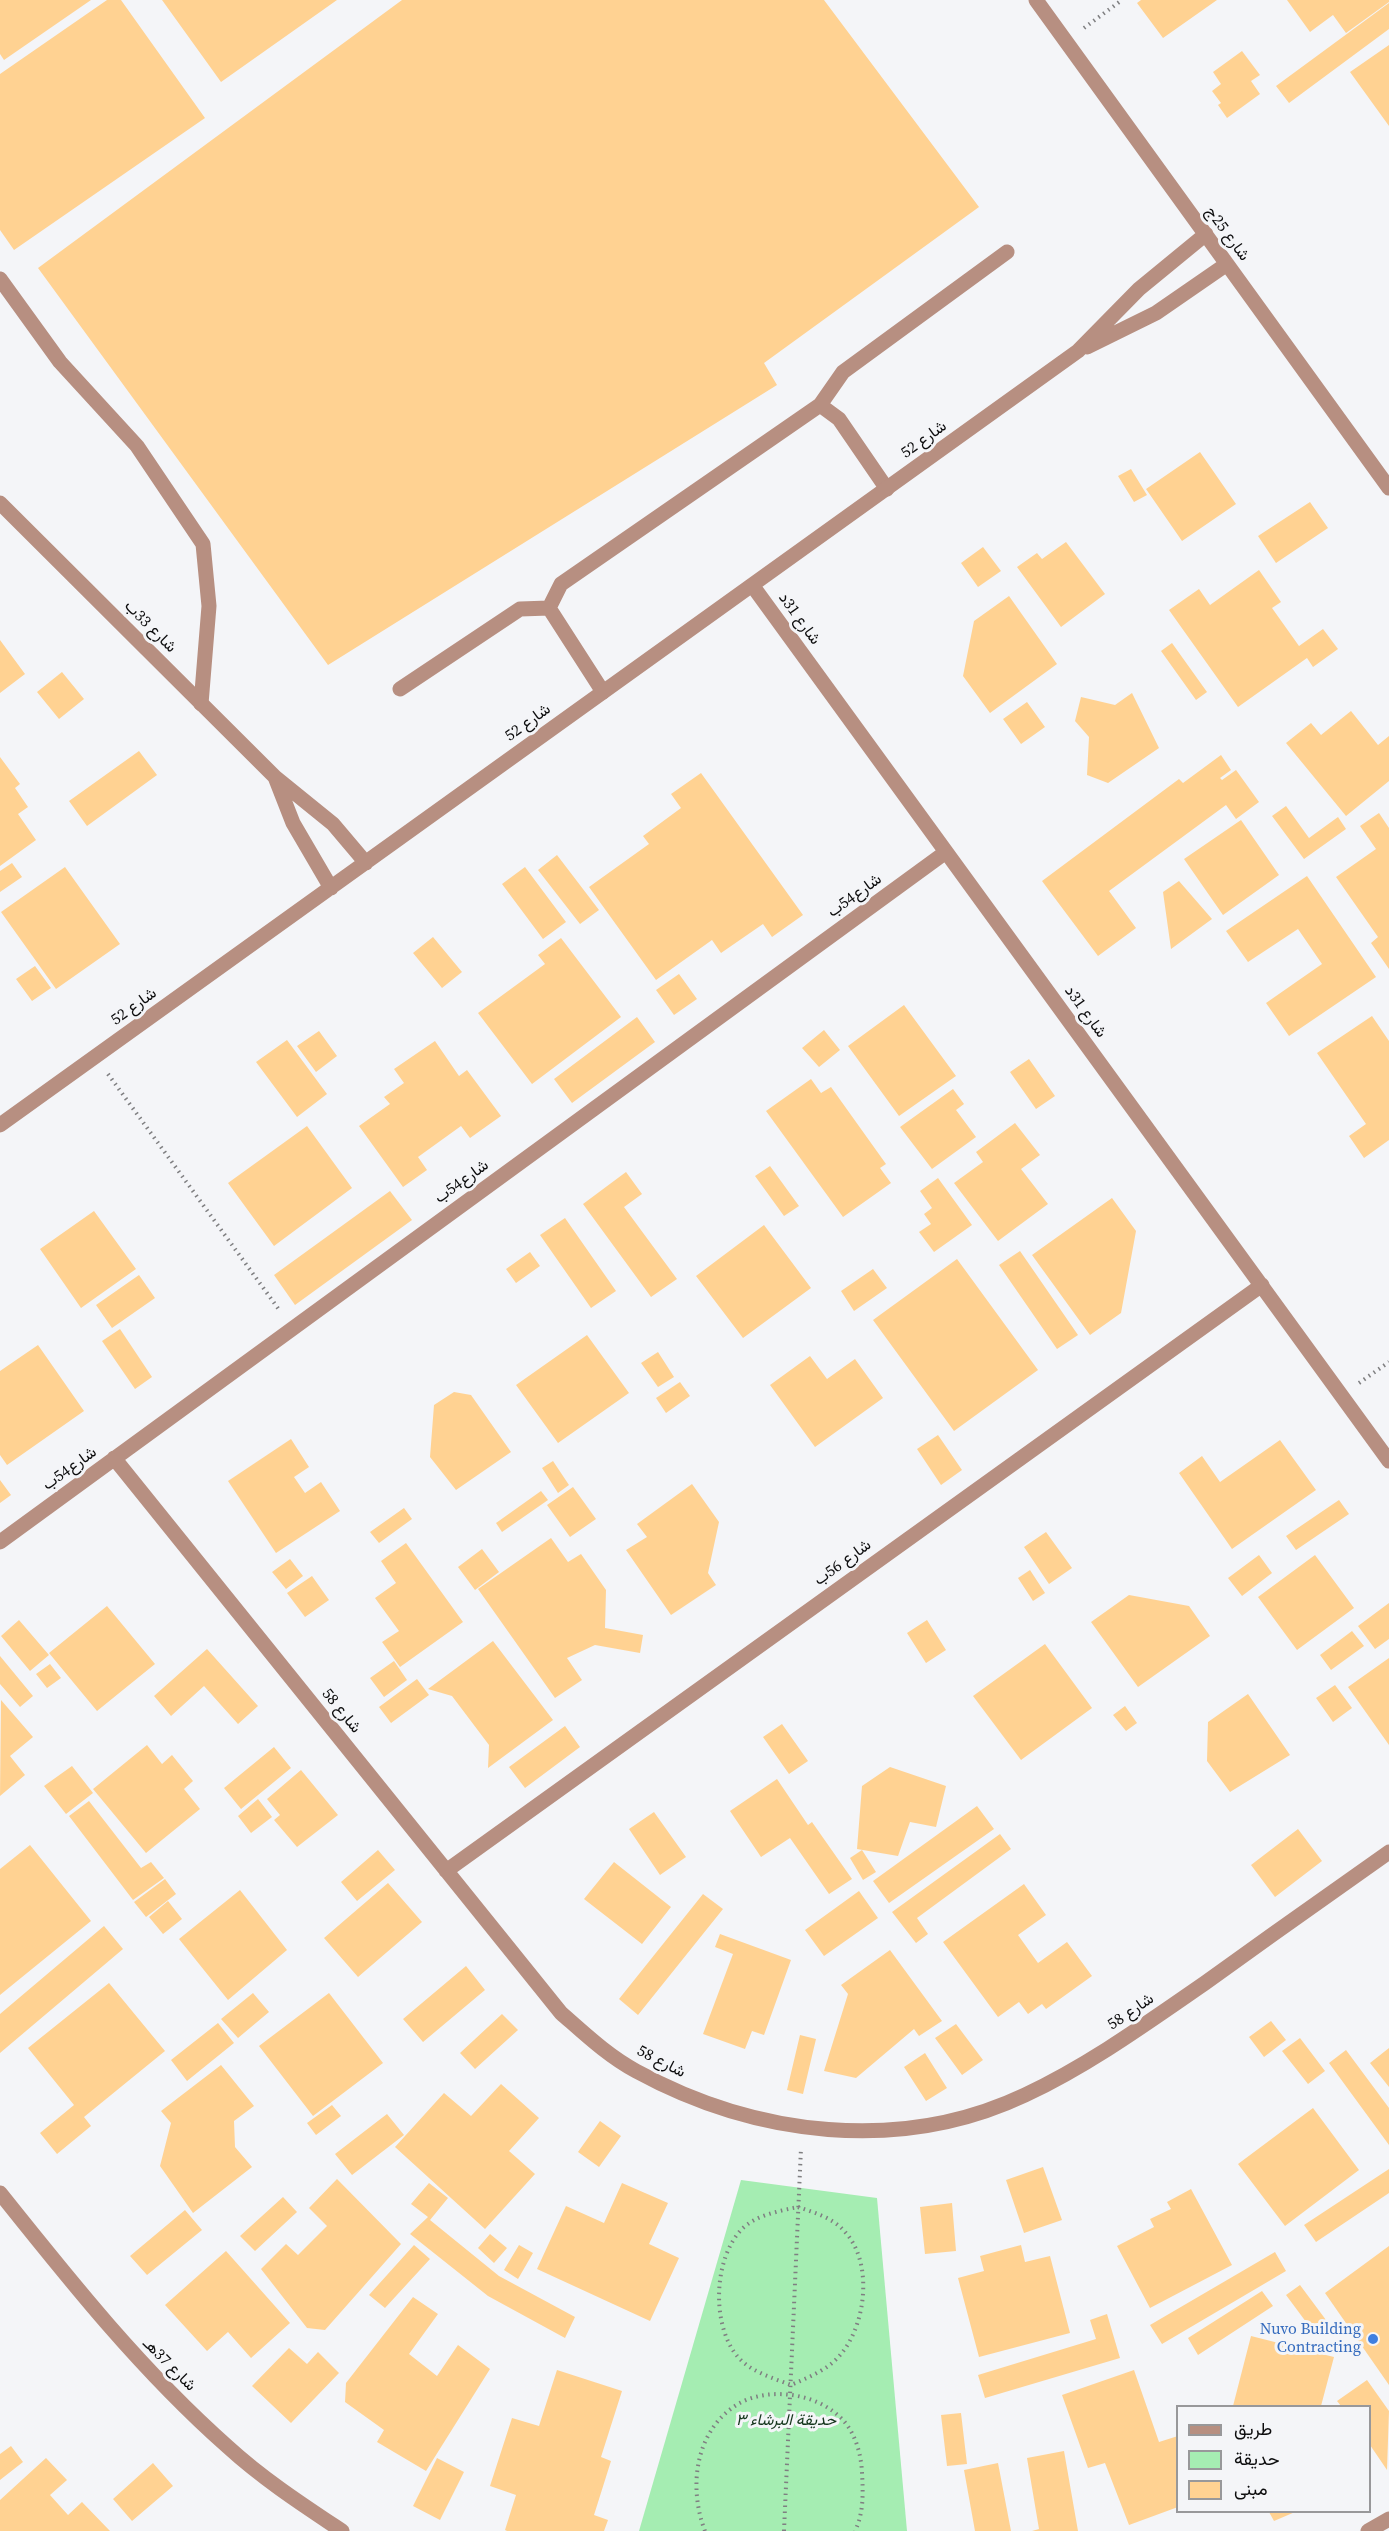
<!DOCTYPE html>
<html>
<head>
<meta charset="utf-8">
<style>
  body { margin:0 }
  #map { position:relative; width:1389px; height:2531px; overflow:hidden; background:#f4f5f8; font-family:"Source Serif 4",Vazirmatn,serif }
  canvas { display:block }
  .legend { position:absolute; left:1176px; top:2405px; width:195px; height:108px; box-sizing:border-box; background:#f4f5f8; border:2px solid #98989a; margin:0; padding:8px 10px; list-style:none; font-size:18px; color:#0d0d0e }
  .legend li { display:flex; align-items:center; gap:12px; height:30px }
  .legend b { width:30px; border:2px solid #98989a }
</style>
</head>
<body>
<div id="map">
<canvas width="1389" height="2531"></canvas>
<ul class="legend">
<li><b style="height:8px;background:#b78f81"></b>طريق</li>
<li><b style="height:16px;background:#a5edb2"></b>حديقة</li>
<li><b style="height:16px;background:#ffd292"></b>مبنى</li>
</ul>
</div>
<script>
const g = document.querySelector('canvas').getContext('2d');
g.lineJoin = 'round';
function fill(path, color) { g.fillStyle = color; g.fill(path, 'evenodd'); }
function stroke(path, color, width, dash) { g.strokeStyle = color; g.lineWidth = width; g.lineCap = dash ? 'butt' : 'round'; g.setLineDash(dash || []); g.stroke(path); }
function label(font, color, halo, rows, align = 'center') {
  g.font = font + ' "Source Serif 4",Vazirmatn,serif'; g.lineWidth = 6; g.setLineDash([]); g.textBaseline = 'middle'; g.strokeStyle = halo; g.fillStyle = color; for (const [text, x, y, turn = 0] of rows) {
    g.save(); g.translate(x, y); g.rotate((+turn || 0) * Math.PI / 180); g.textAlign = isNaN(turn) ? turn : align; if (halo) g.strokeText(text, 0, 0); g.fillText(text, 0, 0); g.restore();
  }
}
const green = new Path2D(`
  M 741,2180 L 877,2198 L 907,2531 L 639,2531 Z`);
const building = new Path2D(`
  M 0,0 L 91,0 L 4,60 L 0,54 Z
  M 107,0 L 121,0 L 205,118 L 14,250 L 0,230 L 0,74 Z
  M 162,0 L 337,0 L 221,82 Z
  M 402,0 L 824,0 L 979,207 L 764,363 L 777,385 L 328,665 L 38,268 Z
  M 1141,0 L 1217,0 L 1163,38 L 1137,3 Z
  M 1287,0 L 1389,0 L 1389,2 L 1346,33 L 1333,15 L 1310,32 Z
  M 1389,3 L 1389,29 L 1289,103 L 1276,86 Z
  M 1389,45 L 1389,126 L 1350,72 Z
  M 1242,51 L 1260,75 L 1251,81 L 1260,94 L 1227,118 L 1218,105 L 1221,103 L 1212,91 L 1221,84 L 1213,72 Z
  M 1200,452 L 1236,504 L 1182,541 L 1146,489 Z
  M 1131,469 L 1147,495 L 1134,502 L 1118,476 Z
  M 1310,502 L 1328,528 L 1276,563 L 1258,536 Z
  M 1066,542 L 1105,594 L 1061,627 L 1017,567 L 1037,553 L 1042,559 Z
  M 983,547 L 1001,571 L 978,587 L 961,563 Z
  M 1259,570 L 1281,602 L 1272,608 L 1299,646 L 1323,629 L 1338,649 L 1313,667 L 1307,658 L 1238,707 L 1169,610 L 1199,589 L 1210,605 Z
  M 1009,596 L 1057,664 L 990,713 L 963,676 L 974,621 Z
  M 0,640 L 25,674 L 0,693 Z
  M 1172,643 L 1207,692 L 1196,700 L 1161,651 Z
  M 62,672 L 84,699 L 59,719 L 37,692 Z
  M 1132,693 L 1159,748 L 1108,783 L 1087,775 L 1089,737 L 1075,721 L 1081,697 L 1115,705 Z
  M 1027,702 L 1045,727 L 1021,744 L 1003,719 Z
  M 1351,711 L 1378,745 L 1389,736 L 1389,781 L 1346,816 L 1286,743 L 1311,723 L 1321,735 Z
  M 139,751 L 157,775 L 87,826 L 69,801 Z
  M 1221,755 L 1231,770 L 1220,778 L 1222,780 L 1236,770 L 1259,802 L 1236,819 L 1226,805 L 1109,891 L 1136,928 L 1098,956 L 1042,881 L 1179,779 L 1183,783 Z
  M 0,757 L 20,784 L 15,788 L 28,807 L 18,814 L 36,840 L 0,866 Z
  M 701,773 L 803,915 L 772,937 L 763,924 L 721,953 L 712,940 L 656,980 L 589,887 L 649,844 L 643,836 L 681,808 L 671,794 Z
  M 1286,806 L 1309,838 L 1338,817 L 1346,829 L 1304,859 L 1272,816 Z
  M 1379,813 L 1389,828 L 1389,969 L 1371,943 L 1378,937 L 1336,877 L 1376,849 L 1360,826 Z
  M 1241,820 L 1279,875 L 1223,915 L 1184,859 Z
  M 557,855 L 599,910 L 580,924 L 538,870 Z
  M 12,863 L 22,877 L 0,892 L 0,871 Z
  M 65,867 L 120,944 L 56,989 L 1,912 Z
  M 525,867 L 566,922 L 543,939 L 502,884 Z
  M 1307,876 L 1376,977 L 1289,1036 L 1266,1003 L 1322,964 L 1298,929 L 1248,962 L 1226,931 Z
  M 1179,881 L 1212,919 L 1171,949 L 1163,892 Z
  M 433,937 L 462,972 L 442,988 L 413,953 Z
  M 561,938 L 621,1017 L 532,1084 L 478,1013 L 545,964 L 538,955 Z
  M 35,966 L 51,988 L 32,1001 L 16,979 Z
  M 679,974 L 697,999 L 674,1015 L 656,990 Z
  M 904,1005 L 956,1076 L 899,1116 L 848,1046 Z
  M 1372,1016 L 1389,1041 L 1389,1140 L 1364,1158 L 1349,1136 L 1366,1124 L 1317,1053 Z
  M 637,1017 L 655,1042 L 572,1103 L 554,1079 Z
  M 824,1030 L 840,1050 L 819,1067 L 802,1048 Z
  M 319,1031 L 337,1056 L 316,1072 L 297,1046 Z
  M 287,1040 L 327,1094 L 297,1117 L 256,1062 Z
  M 435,1041 L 459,1076 L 467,1070 L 501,1116 L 470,1138 L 461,1126 L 418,1157 L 427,1170 L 403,1187 L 359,1126 L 390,1104 L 384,1097 L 404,1083 L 394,1069 Z
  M 1029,1059 L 1055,1096 L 1036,1109 L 1010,1072 Z
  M 811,1079 L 821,1093 L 831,1087 L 886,1164 L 880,1168 L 891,1183 L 843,1217 L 766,1111 Z
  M 953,1089 L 964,1104 L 956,1110 L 976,1137 L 932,1169 L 900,1127 Z
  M 1015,1123 L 1040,1155 L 1021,1169 L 1048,1204 L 998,1241 L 954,1183 L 983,1162 L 976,1152 Z
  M 307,1126 L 352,1188 L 274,1246 L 228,1183 Z
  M 770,1166 L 799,1206 L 784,1216 L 755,1176 Z
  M 626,1172 L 642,1194 L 624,1207 L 677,1279 L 651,1297 L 583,1204 Z
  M 938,1178 L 972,1225 L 934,1252 L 919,1232 L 931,1224 L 924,1214 L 932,1208 L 920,1191 Z
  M 390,1191 L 412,1220 L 295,1305 L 274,1275 Z
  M 1112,1198 L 1136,1231 L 1121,1313 L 1090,1335 L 1032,1255 Z
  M 94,1211 L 136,1269 L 81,1308 L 40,1249 Z
  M 565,1218 L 616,1291 L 591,1308 L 540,1235 Z
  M 764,1225 L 811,1288 L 743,1338 L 696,1276 Z
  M 1020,1251 L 1078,1335 L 1057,1349 L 999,1265 Z
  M 530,1252 L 540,1266 L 516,1283 L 506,1269 Z
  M 957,1259 L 1038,1370 L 954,1431 L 873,1320 Z
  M 873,1269 L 887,1288 L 854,1311 L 841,1291 Z
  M 139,1275 L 155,1298 L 112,1328 L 96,1305 Z
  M 120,1329 L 152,1377 L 135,1389 L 102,1341 Z
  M 587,1335 L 629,1393 L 558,1443 L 516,1385 Z
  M 38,1345 L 84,1411 L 7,1465 L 0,1455 L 0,1371 Z
  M 658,1352 L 674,1377 L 658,1387 L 641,1363 Z
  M 810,1356 L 827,1379 L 855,1359 L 883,1398 L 815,1447 L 770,1385 Z
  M 680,1382 L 690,1396 L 666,1413 L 656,1398 Z
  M 454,1392 L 471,1395 L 511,1452 L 456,1490 L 430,1457 L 434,1405 Z
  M 938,1435 L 962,1470 L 941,1485 L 917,1449 Z
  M 291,1439 L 309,1467 L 294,1477 L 305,1493 L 321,1482 L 340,1511 L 276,1553 L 228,1481 Z
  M 1280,1440 L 1316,1490 L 1232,1549 L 1179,1473 L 1202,1456 L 1220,1482 Z
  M 553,1461 L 569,1485 L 558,1493 L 542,1468 Z
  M 0,1480 L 11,1495 L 0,1503 Z
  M 692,1484 L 719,1522 L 708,1573 L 716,1585 L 671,1615 L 626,1550 L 647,1537 L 637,1524 Z
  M 573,1487 L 596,1519 L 570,1537 L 547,1505 Z
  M 541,1491 L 548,1500 L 502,1532 L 496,1523 Z
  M 1339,1500 L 1349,1514 L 1296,1550 L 1286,1536 Z
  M 404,1508 L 412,1519 L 379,1543 L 370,1532 Z
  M 1046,1532 L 1072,1568 L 1049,1584 L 1024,1547 Z
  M 551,1538 L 568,1562 L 581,1554 L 606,1590 L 605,1628 L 643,1635 L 640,1653 L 595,1645 L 567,1658 L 582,1680 L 555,1698 L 478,1589 Z
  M 406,1543 L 463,1622 L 400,1667 L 382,1642 L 399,1631 L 375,1598 L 396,1583 L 381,1561 Z
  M 482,1549 L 499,1572 L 475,1590 L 458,1567 Z
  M 1259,1555 L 1272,1573 L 1242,1596 L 1228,1578 Z
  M 1315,1555 L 1354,1608 L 1297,1650 L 1258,1597 Z
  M 290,1559 L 303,1576 L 286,1589 L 272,1572 Z
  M 1030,1570 L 1045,1593 L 1033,1601 L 1018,1578 Z
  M 312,1576 L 329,1600 L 305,1617 L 287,1593 Z
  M 1129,1595 L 1189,1606 L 1210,1636 L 1138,1687 L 1091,1622 Z
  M 1389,1603 L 1389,1639 L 1375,1649 L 1358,1626 Z
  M 107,1606 L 155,1664 L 97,1711 L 49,1653 Z
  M 19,1620 L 49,1655 L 30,1671 L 1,1636 Z
  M 927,1620 L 946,1650 L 926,1663 L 907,1633 Z
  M 1352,1631 L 1364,1646 L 1331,1670 L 1320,1655 Z
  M 493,1641 L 553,1720 L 488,1768 L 489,1745 L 452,1696 L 428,1689 Z
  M 1045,1644 L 1092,1708 L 1021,1760 L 973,1696 Z
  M 207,1649 L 258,1706 L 238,1724 L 204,1686 L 171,1716 L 154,1696 Z
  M 0,1656 L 33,1696 L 20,1707 L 0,1684 Z
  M 1389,1658 L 1389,1745 L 1348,1687 Z
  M 394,1661 L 407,1680 L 384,1697 L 370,1678 Z
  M 50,1664 L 61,1678 L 47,1688 L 36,1674 Z
  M 417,1679 L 429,1695 L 391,1723 L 379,1707 Z
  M 1335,1685 L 1352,1708 L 1333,1722 L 1316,1698 Z
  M 1248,1694 L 1290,1755 L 1230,1792 L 1207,1761 L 1208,1722 Z
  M 1,1700 L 33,1737 L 10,1756 L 25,1775 L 0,1796 Z
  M 1125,1706 L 1137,1723 L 1126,1731 L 1113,1715 Z
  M 782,1724 L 808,1761 L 789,1774 L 763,1737 Z
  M 565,1726 L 580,1747 L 525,1788 L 509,1767 Z
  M 147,1745 L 162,1764 L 172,1755 L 193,1781 L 184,1789 L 200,1809 L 146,1853 L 93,1789 Z
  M 274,1747 L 291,1768 L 241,1809 L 224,1788 Z
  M 72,1766 L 93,1793 L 66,1814 L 44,1786 Z
  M 890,1767 L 946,1786 L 936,1827 L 910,1822 L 898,1856 L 857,1849 L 862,1786 Z
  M 301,1770 L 338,1815 L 297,1847 L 274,1820 L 280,1815 L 267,1799 Z
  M 777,1779 L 808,1825 L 812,1822 L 852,1879 L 829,1894 L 790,1838 L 761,1857 L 730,1811 Z
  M 258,1799 L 272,1817 L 251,1833 L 238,1816 Z
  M 89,1801 L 141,1868 L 151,1862 L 164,1878 L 133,1900 L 69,1816 Z
  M 977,1806 L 994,1829 L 889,1903 L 873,1881 Z
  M 654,1812 L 686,1857 L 660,1875 L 629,1829 Z
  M 1298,1829 L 1322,1861 L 1275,1897 L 1251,1865 Z
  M 1000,1834 L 1011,1849 L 917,1918 L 928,1934 L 916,1943 L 892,1912 Z
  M 30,1845 L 91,1921 L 0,1995 L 0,1869 Z
  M 378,1850 L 395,1870 L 357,1901 L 341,1882 Z
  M 862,1850 L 876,1872 L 863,1880 L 850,1858 Z
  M 614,1862 L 671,1907 L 642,1944 L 584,1899 Z
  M 165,1879 L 176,1894 L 146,1917 L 134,1902 Z
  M 388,1883 L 422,1922 L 358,1977 L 324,1938 Z
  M 1024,1884 L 1046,1915 L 1018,1935 L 1038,1963 L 1067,1942 L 1092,1976 L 1046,2009 L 1042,2004 L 1028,2014 L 1019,2002 L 998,2017 L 943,1942 Z
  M 240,1890 L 287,1950 L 228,2000 L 179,1939 Z
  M 859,1891 L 878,1918 L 824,1956 L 805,1930 Z
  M 703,1894 L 723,1909 L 638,2015 L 619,1999 Z
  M 168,1901 L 182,1919 L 163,1934 L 149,1917 Z
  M 104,1926 L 123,1949 L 0,2053 L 0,2014 Z
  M 720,1934 L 791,1960 L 764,2035 L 752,2031 L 745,2049 L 703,2034 L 733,1954 L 715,1947 Z
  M 890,1950 L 942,2021 L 919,2036 L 914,2029 L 856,2078 L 824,2071 L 848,1994 L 841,1985 Z
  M 466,1966 L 485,1990 L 423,2042 L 403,2019 Z
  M 109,1983 L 165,2051 L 84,2117 L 91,2126 L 57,2154 L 40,2133 L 74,2105 L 28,2048 Z
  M 253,1993 L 269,2012 L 238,2038 L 221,2019 Z
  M 329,1993 L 383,2063 L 313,2116 L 259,2046 Z
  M 502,2014 L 518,2030 L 475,2069 L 460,2053 Z
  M 1271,2021 L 1286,2040 L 1264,2057 L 1249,2037 Z
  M 218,2023 L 234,2043 L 187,2081 L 171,2060 Z
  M 956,2024 L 983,2060 L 962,2075 L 935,2038 Z
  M 800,2035 L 816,2039 L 803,2094 L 787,2090 Z
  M 1300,2038 L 1325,2071 L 1308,2084 L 1282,2051 Z
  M 1389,2048 L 1389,2087 L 1370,2063 Z
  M 1346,2050 L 1389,2108 L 1389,2145 L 1329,2063 Z
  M 925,2053 L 947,2088 L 926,2101 L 904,2067 Z
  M 221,2065 L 254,2106 L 234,2121 L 235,2147 L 252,2167 L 193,2213 L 160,2166 L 171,2123 L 161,2111 Z
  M 501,2084 L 539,2118 L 509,2151 L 535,2174 L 485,2229 L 395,2147 L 444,2093 L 471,2116 Z
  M 332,2105 L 341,2116 L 316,2135 L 307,2123 Z
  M 1313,2108 L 1359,2170 L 1285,2226 L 1238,2164 Z
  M 387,2114 L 404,2135 L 352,2175 L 335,2154 Z
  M 600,2121 L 621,2136 L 599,2167 L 578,2152 Z
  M 1043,2167 L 1062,2220 L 1024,2233 L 1006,2180 Z
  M 1389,2169 L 1389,2193 L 1316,2242 L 1304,2225 Z
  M 337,2179 L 401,2244 L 325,2330 L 307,2328 L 261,2269 L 286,2244 L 298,2255 L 327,2226 L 309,2208 Z
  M 429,2183 L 448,2198 L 430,2220 L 499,2276 L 575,2317 L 565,2338 L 488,2296 L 410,2234 L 428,2217 L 411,2204 Z
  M 622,2183 L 668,2203 L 649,2244 L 679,2258 L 650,2321 L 537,2269 L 566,2206 L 604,2223 Z
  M 1191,2189 L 1232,2265 L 1150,2308 L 1117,2246 L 1154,2227 L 1150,2219 L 1171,2209 L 1167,2202 Z
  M 283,2197 L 297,2212 L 255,2251 L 240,2236 Z
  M 952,2203 L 956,2251 L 925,2254 L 920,2207 Z
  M 185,2210 L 202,2230 L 147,2275 L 130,2256 Z
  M 490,2234 L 507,2248 L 494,2263 L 478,2248 Z
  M 414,2245 L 430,2259 L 385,2308 L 369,2295 Z
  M 519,2245 L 533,2253 L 518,2279 L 504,2270 Z
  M 1021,2245 L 1025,2262 L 1050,2256 L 1070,2333 L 979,2357 L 958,2278 L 984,2271 L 980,2256 Z
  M 1389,2246 L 1389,2385 L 1325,2293 Z
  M 226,2251 L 290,2323 L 251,2358 L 228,2332 L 207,2351 L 165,2305 Z
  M 1275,2252 L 1286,2271 L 1162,2344 L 1150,2325 Z
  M 1300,2285 L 1326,2320 L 1312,2330 L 1286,2295 Z
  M 1262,2291 L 1273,2306 L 1198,2355 L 1188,2338 Z
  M 413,2297 L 438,2314 L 409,2354 L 437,2376 L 458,2345 L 490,2369 L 426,2471 L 377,2442 L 384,2430 L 345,2402 L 346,2383 Z
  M 1107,2314 L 1120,2358 L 985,2398 L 978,2375 L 1096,2339 L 1090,2320 Z
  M 1251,2336 L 1334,2357 L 1321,2406 L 1233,2406 Z
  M 289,2348 L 307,2364 L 318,2352 L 339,2373 L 291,2423 L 252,2386 Z
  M 557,2370 L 622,2391 L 601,2457 L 611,2461 L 594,2515 L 608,2520 L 604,2531 L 507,2531 L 505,2530 L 516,2495 L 490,2486 L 512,2418 L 539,2426 Z
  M 1134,2370 L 1159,2442 L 1178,2436 L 1178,2507 L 1129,2525 L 1105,2463 L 1088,2468 L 1062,2395 Z
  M 1367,2380 L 1389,2411 L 1387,2470 L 1370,2445 L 1370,2406 L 1341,2406 L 1337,2401 Z
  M 961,2413 L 967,2464 L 947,2466 L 941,2415 Z
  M 11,2446 L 23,2462 L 0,2480 L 0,2454 Z
  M 1064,2451 L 1078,2531 L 1032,2531 L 1039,2529 L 1027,2458 Z
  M 46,2458 L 67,2480 L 50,2495 L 68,2515 L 82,2502 L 110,2531 L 0,2531 L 0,2500 Z
  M 437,2458 L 464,2472 L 440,2520 L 413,2506 Z
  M 153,2463 L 173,2486 L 132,2521 L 113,2499 Z
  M 998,2463 L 1011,2531 L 975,2531 L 964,2470 Z
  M 1269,2512 L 1295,2512 L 1274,2521 Z`);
const path = new Path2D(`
  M 1084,28 L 1122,0
  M 108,1074 L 280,1311
  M 1359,1383 L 1389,1362
  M 798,2207 C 815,2213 834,2218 846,2233 C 873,2264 866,2324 841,2354 C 828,2370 809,2377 791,2385 C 773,2378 751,2372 738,2357 C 711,2326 713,2257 743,2228 C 757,2215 779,2211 798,2207 Z
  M 705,2531 C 688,2487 695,2430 738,2404 C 771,2385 824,2394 847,2425 C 857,2439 861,2456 862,2472 C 863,2493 864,2512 855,2531
  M 784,2531 L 801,2148`);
const lane = new Path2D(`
  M 0,279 L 60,362 L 137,446 L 203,544 L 209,606 L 201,704
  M 820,405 L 843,372 L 1007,252
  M 400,689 L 520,609 L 549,608
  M 603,692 L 549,608 L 561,584 L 820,405 L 839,419 L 887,489`);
const street = new Path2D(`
  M 1036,0 L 1389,488
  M 1087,347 L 1156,313 L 1227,264
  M 0,503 L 275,777 L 333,824 L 366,863
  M 752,585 L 1389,1461
  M 275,777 L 293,823 L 331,888
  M 0,1125 L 1078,351 L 1139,289 L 1206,234
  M 114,1458 L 561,2013 C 585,2034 608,2056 636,2071 C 755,2136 900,2154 1025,2095 C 1089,2065 1147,2023 1205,1983 C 1266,1939 1328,1895 1389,1852
  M 0,1542 L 946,852
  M 446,1871 L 1262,1285
  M 0,2193 C 71,2282 142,2371 228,2447 C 263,2479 303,2505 342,2531
  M 1368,2531 L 1389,2519`);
const markers = [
  [1373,2339,6,"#3f7fe0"]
];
const streetNames = [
  ["شارع 25ج",1227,234,54],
  ["شارع 52",924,440,-36],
  ["شارع 31د",799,619,54],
  ["شارع 33ب",150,627,45],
  ["شارع 52",528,723,-36],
  ["شارع54ب",855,896,-36],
  ["شارع 52",134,1007,-36],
  ["شارع 31د",1085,1012,54],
  ["شارع54ب",462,1182,-36],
  ["شارع54ب",70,1469,-36],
  ["شارع 56ب",843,1563,-36],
  ["شارع 58",341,1711,51],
  ["شارع 58",1131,2012,-34],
  ["شارع 58",661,2062,27],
  ["شارع 37هـ",169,2365,45]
];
const shopNames = [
  ["Nuvo Building",1361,2330],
  ["Contracting",1361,2348]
];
const parkNames = [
  ["حديقة البرشاء ٣",786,2421]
];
fill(green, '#a5edb2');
fill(building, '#ffd292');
stroke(path, '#7f7f81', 4, [1.5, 4.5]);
stroke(lane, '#b78f81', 15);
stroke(street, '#b78f81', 15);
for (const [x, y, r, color] of markers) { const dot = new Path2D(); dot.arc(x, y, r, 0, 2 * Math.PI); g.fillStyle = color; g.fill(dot); stroke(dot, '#f4f5f8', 2); }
label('16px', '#0d0d0e', '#f4f5f8', streetNames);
label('16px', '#366cbe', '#f4f5f8', shopNames, 'right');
label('italic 16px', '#14351c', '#f4f5f8', parkNames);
</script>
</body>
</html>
